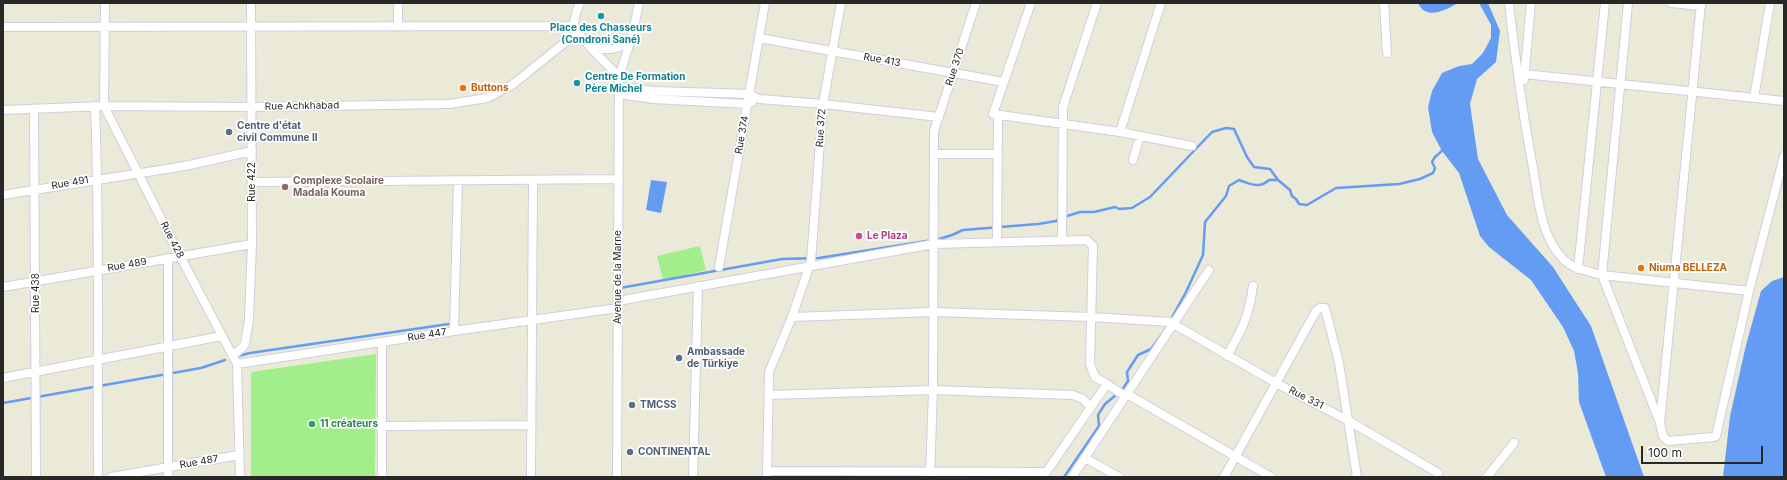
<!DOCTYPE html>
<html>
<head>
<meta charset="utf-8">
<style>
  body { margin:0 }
  #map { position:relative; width:1787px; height:480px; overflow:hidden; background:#ebead8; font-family:Inter,sans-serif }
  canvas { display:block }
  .frame { position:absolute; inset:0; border:4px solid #282828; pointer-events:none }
  .scale { position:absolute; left:1641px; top:446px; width:122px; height:18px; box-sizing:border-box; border:2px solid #282828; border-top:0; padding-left:5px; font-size:12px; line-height:14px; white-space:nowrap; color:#282828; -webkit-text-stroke:3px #fff; paint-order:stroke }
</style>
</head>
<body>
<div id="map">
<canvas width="1787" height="480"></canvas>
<div class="frame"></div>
<div class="scale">100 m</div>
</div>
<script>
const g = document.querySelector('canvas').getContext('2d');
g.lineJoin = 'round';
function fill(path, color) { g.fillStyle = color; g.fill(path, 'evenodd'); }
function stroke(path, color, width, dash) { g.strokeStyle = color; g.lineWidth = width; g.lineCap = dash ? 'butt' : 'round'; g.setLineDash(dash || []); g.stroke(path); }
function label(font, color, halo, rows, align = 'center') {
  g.font = font + ' Inter,sans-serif'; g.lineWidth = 3.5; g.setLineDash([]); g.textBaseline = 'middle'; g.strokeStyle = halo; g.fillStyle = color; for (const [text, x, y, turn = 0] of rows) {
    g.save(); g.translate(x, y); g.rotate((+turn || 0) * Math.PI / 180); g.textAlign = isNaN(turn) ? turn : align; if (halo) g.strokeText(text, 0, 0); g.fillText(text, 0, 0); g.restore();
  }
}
const pitch = new Path2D(`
  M 700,246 L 706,270 L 663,280 L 657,256 Z
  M 376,354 L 375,477 L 251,477 L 251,372 Z`);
const water = new Path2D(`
  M 1418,3 L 1458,3 C 1446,10 1426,21 1418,3 Z
  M 1479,3 L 1488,3 L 1500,31 L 1496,62 L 1477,79 L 1470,104 L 1478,159 L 1507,215 L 1553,267 L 1591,326 L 1644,477 L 1606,477 L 1579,402 L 1578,373 L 1574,351 L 1563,327 L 1531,280 L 1489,247 L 1480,236 L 1459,173 L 1442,151 L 1432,132 L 1428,107 L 1432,91 L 1442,73 L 1459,66 L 1472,64 L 1483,53 L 1491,38 L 1491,25 Z
  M 651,180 L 667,182 L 661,213 L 646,210 Z
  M 1784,277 L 1784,477 L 1723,477 L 1730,416 L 1746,345 L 1761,291 L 1772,281 Z`);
const stream = new Path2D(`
  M 1064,217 L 1080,212 L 1094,212 L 1115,207 L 1119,209 L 1132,208 L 1150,197 L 1212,132 L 1226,128 L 1234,129 L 1247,157 L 1254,167 L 1270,169 L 1278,180
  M 620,288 L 782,259 L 819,258 L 939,239 L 952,235 L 963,230 L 1038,224 L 1056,221 L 1060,218
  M 238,356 L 250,353 L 449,324
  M 3,403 L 201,368 L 225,360
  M 1064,477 L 1099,426 L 1098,415 L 1105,404 L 1122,390 L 1128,381 L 1127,372 L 1138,355 L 1151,349 L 1165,330 L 1186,292 L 1203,255 L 1205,222 L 1226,196 L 1229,186 L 1239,180 C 1250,184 1260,189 1269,180 L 1278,180 L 1290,190 L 1292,196 L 1296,199 L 1299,204 L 1307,205 L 1336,188 L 1399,184 L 1420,179 L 1433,173 L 1435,168 L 1432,162 L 1435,157 L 1444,149`);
const minor = new Path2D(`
  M 105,3 L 104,106 L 180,256 L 237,364 L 240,477
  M 398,3 L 398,27
  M 580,3 C 577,10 574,17 574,24 C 575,35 611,67 619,77
  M 1031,3 L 993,114 L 1120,132 L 1192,146
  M 1384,3 L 1387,53
  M 1509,3 C 1515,56 1522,109 1532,162 C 1538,194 1539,234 1563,259 C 1573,269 1588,271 1602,275 L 1749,291
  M 1628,3 L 1602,275 L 1660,423 L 1701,3
  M 1671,3 L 1701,6
  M 3,27 L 574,26
  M 759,38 L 1004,82
  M 593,48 C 608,50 620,51 630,38
  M 1524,74 L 1784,101
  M 1524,80 L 1531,3
  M 619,87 L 655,91 L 749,94 L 759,99 L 823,104 L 939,117
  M 619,94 L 654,99 L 747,104 L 752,102
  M 1754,98 L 1770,3
  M 95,106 C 100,230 97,353 98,477
  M 34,109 L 36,477
  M 3,110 L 104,106 L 251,107 L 449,104 L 487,98 L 512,85 L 578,32
  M 1120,132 L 1161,3
  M 934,154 L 997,154
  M 1133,160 L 1140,136
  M 252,182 L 619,179
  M 3,195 L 185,166 L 252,151
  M 1062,240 L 1063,107 L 1097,3
  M 997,242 L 998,115
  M 168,258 L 168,477
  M 719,267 L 765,3
  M 1578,269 L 1605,3
  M 3,287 L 252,244
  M 618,301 L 934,244 L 1087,240 L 1093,246 L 1090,364 L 1095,377 L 1107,384 L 1091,407
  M 792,317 L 933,312 L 1091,317 L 1170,322 L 1276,383 L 1349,421 L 1438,473
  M 454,331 L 458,181
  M 233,355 L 241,349 L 245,344 L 249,319 L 252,244 L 251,3
  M 1227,356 C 1242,329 1249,317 1253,286
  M 237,364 L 454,331 L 618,308
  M 3,378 L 222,336
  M 1107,384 L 1125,396
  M 1127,394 L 1271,477
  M 769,395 L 933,390 L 1073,395 L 1083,399 L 1091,407 L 1043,477
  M 1660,423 L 1663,436 L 1668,441 L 1714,437 L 1716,436 L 1749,291 L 1784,156
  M 382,426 L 531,425
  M 1085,458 L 1119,477
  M 767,471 L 1046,472
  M 111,477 L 239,455
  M 382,477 L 382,343
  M 531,477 L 533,180
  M 617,477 L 619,77 L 632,36 L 639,3
  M 693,477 L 698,286
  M 767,477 L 769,372 L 792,317 L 811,261 L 823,104 L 841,3
  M 930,477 L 933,390 L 934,131 L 976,3
  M 1072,477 L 1209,270
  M 1224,477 L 1316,311 L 1320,308 L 1325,308 L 1339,363 L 1357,477
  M 1487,477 L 1514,443`);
const markers = [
  [601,16,4,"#0f9aa8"],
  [577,83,4,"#0f9aa8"],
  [463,88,4,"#e8710a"],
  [229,132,4,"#5c6f8a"],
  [285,187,4,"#8d6e63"],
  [859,236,4,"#d1479c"],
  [1641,268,4,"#e8710a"],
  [679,358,4,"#5c6f8a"],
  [632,405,4,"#5c6f8a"],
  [312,424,4,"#2e9e5b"],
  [630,452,4,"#5c6f8a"]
];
const cultureNames = [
  ["Place des Chasseurs",601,28],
  ["(Condroni Sané)",601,40],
  ["Centre De Formation",585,77,"left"],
  ["Père Michel",585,89,"left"]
];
const streetNames = [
  ["Rue 413",882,60,10],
  ["Rue 370",955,67,-72],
  ["Rue Achkhabad",302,106,-1],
  ["Rue 372",821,128,-86],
  ["Rue 374",742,135,-80],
  ["Rue 422",252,182,-90],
  ["Rue 491",70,183,-10],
  ["Rue 428",172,240,63],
  ["Rue 489",127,265,-10],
  ["Avenue de la Marne",618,277,-90],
  ["Rue 438",36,293,-90],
  ["Rue 447",427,335,-9],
  ["Rue 331",1306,398,27],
  ["Rue 487",199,462,-10]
];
const foodNames = [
  ["Buttons",471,88],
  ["Niuma BELLEZA",1649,268]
];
const serviceNames = [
  ["Centre d'état",237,126],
  ["civil Commune II",237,138],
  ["Ambassade",687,352],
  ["de Türkiye",687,364],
  ["TMCSS",640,405],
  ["CONTINENTAL",638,452]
];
const educationNames = [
  ["Complexe Scolaire",293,181],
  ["Madala Kouma",293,193]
];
const hotelNames = [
  ["Le Plaza",867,236]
];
const leisureNames = [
  ["11 créateurs",320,424]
];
fill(pitch, '#a2ee8b');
fill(water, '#649cf4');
stroke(stream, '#649cf4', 2.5);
stroke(minor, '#d0cde2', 10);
stroke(minor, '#fff', 8);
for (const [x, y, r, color] of markers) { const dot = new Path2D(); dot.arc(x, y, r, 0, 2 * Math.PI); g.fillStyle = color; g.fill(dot); stroke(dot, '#fff', 1.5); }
label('bold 10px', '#0d838f', '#fff', cultureNames);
label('10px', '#282828', '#fff', streetNames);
label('bold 10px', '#c56008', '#fff', foodNames, 'left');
label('bold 10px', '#4e5e75', '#fff', serviceNames, 'left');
label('bold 10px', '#785e54', '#fff', educationNames, 'left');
label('bold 10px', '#b23c85', '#fff', hotelNames, 'left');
label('bold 10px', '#27864d', '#fff', leisureNames, 'left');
</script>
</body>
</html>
